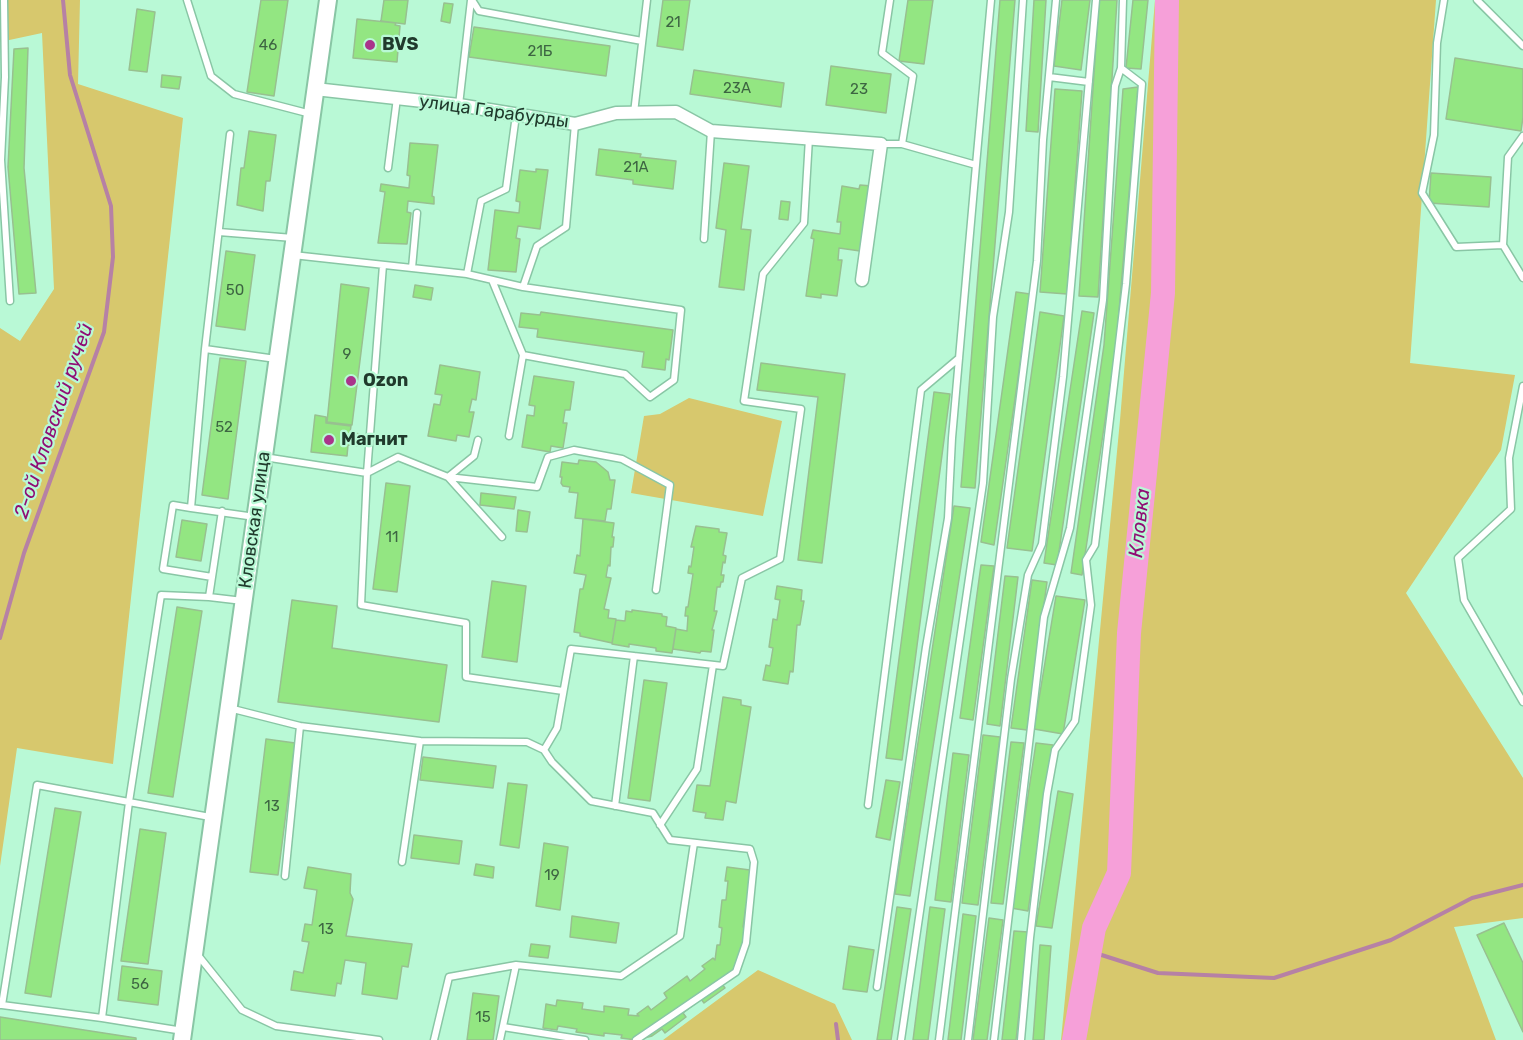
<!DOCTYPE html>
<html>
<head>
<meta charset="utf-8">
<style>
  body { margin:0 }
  canvas { display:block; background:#b9f9d6 }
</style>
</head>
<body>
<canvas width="1523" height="1040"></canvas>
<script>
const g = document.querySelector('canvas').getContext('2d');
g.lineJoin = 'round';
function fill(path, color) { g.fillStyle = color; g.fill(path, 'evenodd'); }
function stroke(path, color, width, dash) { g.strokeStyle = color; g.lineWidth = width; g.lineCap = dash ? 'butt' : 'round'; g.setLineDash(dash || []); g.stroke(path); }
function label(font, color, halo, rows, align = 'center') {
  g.font = font + ' Rubik,sans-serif'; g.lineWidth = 4.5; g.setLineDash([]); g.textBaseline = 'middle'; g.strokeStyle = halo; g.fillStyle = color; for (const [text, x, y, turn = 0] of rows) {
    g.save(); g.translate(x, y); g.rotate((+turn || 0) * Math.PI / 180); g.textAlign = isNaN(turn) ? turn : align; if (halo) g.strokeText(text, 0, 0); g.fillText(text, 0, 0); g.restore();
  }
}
const green = new Path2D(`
  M 0,0 L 80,0 L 78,84 L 183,118 L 113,764 L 17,748 L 0,866 L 0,328 L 20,341 L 54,289 L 42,33 L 0,42 Z
  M 1155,0 L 1436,0 L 1410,363 L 1515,375 L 1501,450 L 1406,593 L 1523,778 L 1523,918 L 1454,927 L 1496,1040 L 1061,1040 L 1120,420 Z
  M 689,398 L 782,421 L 763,516 L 631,493 L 644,416 L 660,414 Z
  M 758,970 L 835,1004 L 852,1040 L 663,1040 Z`);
const stream = new Path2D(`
  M 0,638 L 24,553 L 104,332 L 113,257 L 111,206 L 70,75 L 63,0
  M 1089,951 L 1158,973 L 1274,978 L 1391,940 L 1472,898 L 1523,885
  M 836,1024 L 838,1040`);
const river = new Path2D(`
  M 1074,1040 L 1094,928 L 1119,873 L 1129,633 L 1163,293 L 1167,0`);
const building = new Path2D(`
  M 261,0 L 288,0 L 274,96 L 247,92 Z
  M 384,0 L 408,0 L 405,24 L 381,21 Z
  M 663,0 L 690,0 L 683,50 L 657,46 Z
  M 908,0 L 933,0 L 924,64 L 899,61 Z
  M 1000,0 L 1015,0 L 975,488 L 961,487 Z
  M 1034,0 L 1046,0 L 1038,132 L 1026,131 Z
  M 1062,0 L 1090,0 L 1081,70 L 1054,66 Z
  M 1099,0 L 1117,0 L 1098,297 L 1079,296 Z
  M 1133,0 L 1148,0 L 1141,69 L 1126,68 Z
  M 444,3 L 453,4 L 450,23 L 441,21 Z
  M 137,9 L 155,12 L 147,72 L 129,70 Z
  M 357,19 L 396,23 L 395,25 L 400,26 L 397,62 L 353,58 Z
  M 474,27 L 610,46 L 606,76 L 469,57 Z
  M 28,48 L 24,168 L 36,293 L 19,294 L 8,167 L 14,49 Z
  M 1455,58 L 1523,69 L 1523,117 L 1521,131 L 1446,119 Z
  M 831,66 L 891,74 L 886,113 L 826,105 Z
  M 694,70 L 784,83 L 781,107 L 690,94 Z
  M 162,75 L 181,77 L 179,89 L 161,87 Z
  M 1138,87 L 1116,347 L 1082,575 L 1071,573 L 1104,345 L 1123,89 Z
  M 1055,89 L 1082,91 L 1067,294 L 1040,292 Z
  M 249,131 L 276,135 L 270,181 L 266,181 L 263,211 L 237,205 L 241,168 L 244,168 Z
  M 410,143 L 438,145 L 432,196 L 434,197 L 434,204 L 408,201 L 407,212 L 411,213 L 407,244 L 378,243 L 385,192 L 380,191 L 381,184 L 409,188 L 410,176 L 407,175 Z
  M 599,149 L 641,154 L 640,157 L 676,161 L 673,189 L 633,184 L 633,180 L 596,175 Z
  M 724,163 L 749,166 L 741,229 L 751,230 L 744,290 L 719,287 L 726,230 L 716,228 Z
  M 536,169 L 548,170 L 540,229 L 518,226 L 516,238 L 520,239 L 516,272 L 488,270 L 495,210 L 519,213 L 520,202 L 516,201 L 520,170 L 536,172 Z
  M 1431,173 L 1491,177 L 1489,207 L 1429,203 Z
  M 860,185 L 872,186 L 867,252 L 839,248 L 838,260 L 842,260 L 837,296 L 821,294 L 821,298 L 806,296 L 814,239 L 811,238 L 813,230 L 840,234 L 841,222 L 837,222 L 842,186 L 859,189 Z
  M 781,201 L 790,202 L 788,220 L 779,219 Z
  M 226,251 L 255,255 L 245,330 L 216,326 Z
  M 341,284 L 369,288 L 352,425 L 327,422 Z
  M 415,285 L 433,288 L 431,300 L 413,297 Z
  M 1016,292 L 1030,294 L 994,545 L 981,542 Z
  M 1082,311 L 1094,313 L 1057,565 L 1044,563 Z
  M 541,312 L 673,330 L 669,360 L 666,359 L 665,370 L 642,367 L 644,352 L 537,337 L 538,329 L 519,327 L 521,313 L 540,315 Z
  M 1040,312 L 1064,316 L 1032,551 L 1007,548 Z
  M 220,358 L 246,361 L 228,499 L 202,495 Z
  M 761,363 L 845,374 L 822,563 L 798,560 L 818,397 L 757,390 Z
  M 440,365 L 480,372 L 476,400 L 472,399 L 469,412 L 474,412 L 469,437 L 457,435 L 456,441 L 428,436 L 434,404 L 440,405 L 442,395 L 435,394 Z
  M 534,376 L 574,382 L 570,410 L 565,410 L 563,423 L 567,423 L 563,448 L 551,446 L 550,452 L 522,447 L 527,415 L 534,416 L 535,406 L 529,405 Z
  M 934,392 L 950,394 L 902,760 L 886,758 Z
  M 315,415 L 326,417 L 326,423 L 351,426 L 350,433 L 362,434 L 361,446 L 348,445 L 347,456 L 311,452 Z
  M 579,460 L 596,462 L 608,472 L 610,480 L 615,480 L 611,509 L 607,509 L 605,521 L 575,518 L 578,493 L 569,492 L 570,487 L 563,486 L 561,483 L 562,477 L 560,477 L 562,462 L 578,464 Z
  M 386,483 L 410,486 L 397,592 L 373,589 Z
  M 481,493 L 516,497 L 514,509 L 480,505 Z
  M 954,506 L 970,508 L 910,896 L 895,894 Z
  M 518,510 L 530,512 L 527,532 L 516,531 Z
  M 583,519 L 614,523 L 612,537 L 614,537 L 613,547 L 611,547 L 610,566 L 608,565 L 606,577 L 611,578 L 604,609 L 609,610 L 608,618 L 616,619 L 612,643 L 580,636 L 580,633 L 574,632 L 580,589 L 583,589 L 586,575 L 574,573 L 577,555 L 580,556 Z
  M 182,520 L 207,524 L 201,561 L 176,557 Z
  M 696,526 L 719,529 L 719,532 L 727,533 L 723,555 L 726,556 L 725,563 L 723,562 L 721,575 L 724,575 L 723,582 L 721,582 L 720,587 L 717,587 L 714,611 L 717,611 L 712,630 L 714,630 L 711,652 L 701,651 L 700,653 L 673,649 L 676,629 L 687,631 L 688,616 L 685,616 L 686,607 L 688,607 L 693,574 L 688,573 L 689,566 L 691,567 L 694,547 L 691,547 Z
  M 981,565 L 994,566 L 973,720 L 960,718 Z
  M 1005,576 L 1018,577 L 1000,726 L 987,724 Z
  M 1032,580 L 1047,582 L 1027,730 L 1011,728 Z
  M 492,581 L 526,586 L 517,662 L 482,657 Z
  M 777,586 L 802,590 L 801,601 L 804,601 L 800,625 L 797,625 L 793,672 L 790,671 L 788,684 L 763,680 L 766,665 L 770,666 L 773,648 L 769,647 L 773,619 L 777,620 L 780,600 L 775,599 Z
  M 1056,596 L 1085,600 L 1063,734 L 1034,729 Z
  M 292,600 L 337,606 L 332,648 L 447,665 L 439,722 L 278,702 Z
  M 177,607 L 202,611 L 173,797 L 148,793 Z
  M 632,610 L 662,614 L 662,616 L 667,617 L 666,626 L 676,628 L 672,653 L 656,651 L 656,648 L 629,644 L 629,647 L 612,644 L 616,620 L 625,621 L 626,611 L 632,612 Z
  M 644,680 L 667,683 L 650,801 L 628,798 Z
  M 723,697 L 741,700 L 741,705 L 751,707 L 736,803 L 726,801 L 723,820 L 705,818 L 706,813 L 693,811 L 697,785 L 710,786 Z
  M 983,735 L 1000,737 L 978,905 L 962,903 Z
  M 266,739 L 295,743 L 278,875 L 250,872 Z
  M 1011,742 L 1024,743 L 1003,904 L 991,903 Z
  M 1036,743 L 1053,745 L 1028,911 L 1011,908 Z
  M 953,753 L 969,755 L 951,902 L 935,900 Z
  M 423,757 L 496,766 L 493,788 L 420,780 Z
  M 886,780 L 900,782 L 890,840 L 876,837 Z
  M 508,783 L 527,785 L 519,848 L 500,845 Z
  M 1058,791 L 1073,794 L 1052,928 L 1036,926 Z
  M 55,808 L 81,812 L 51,997 L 25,993 Z
  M 140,829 L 166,833 L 148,964 L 121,961 Z
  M 414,835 L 462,841 L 459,864 L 411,858 Z
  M 544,843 L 568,847 L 560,910 L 536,906 Z
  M 476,864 L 494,867 L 493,878 L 474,875 Z
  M 308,867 L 351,874 L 350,893 L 353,899 L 346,936 L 412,944 L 408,967 L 402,966 L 397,999 L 362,994 L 366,963 L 345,960 L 341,984 L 337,983 L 335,996 L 291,990 L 294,971 L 303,973 L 309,942 L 302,941 L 305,924 L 312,925 L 317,890 L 304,888 Z
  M 727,867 L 750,870 L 749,880 L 755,881 L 752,906 L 746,905 L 743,927 L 748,928 L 745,953 L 740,952 L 738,963 L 729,978 L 722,984 L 725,988 L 704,1003 L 701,999 L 683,1013 L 686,1017 L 665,1033 L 662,1029 L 652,1036 L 636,1040 L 621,1038 L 622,1035 L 604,1033 L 604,1036 L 576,1032 L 577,1029 L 558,1026 L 557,1030 L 543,1028 L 546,1004 L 556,1006 L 557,1000 L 583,1003 L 582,1009 L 604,1012 L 604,1006 L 629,1009 L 628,1015 L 639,1016 L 637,1014 L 648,1006 L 651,1010 L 667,998 L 664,993 L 687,976 L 690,981 L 705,969 L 702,966 L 713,958 L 715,960 L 717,945 L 720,945 L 722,928 L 719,927 L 722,900 L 726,900 L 728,881 L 725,881 Z
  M 897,907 L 911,909 L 891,1040 L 877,1040 Z
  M 930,907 L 945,909 L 928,1040 L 913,1040 Z
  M 963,914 L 976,916 L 961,1040 L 948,1040 Z
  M 572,916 L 619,923 L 616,943 L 570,937 Z
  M 989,918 L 1003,920 L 987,1040 L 973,1040 Z
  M 1504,923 L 1523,963 L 1523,1032 L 1477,935 Z
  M 1014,931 L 1028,932 L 1016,1040 L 1002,1040 Z
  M 531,944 L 550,946 L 548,958 L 529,956 Z
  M 1040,945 L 1051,946 L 1044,1040 L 1033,1040 Z
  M 849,946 L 874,950 L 867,992 L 843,989 Z
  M 122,966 L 162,971 L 158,1005 L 118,1000 Z
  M 473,993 L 499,996 L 493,1040 L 467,1040 Z
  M 0,1017 L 136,1038 L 136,1040 L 0,1040 Z`);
const service = new Path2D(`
  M 4,0 L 5,77 L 1,160 L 10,301
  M 187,0 L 211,76 L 234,94 L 311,114
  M 472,0 L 479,11 L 642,41
  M 1444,0 L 1437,43 L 1434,135 L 1422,193 L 1456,247 L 1503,245 L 1523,278
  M 1477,0 L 1523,46
  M 1049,77 L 1089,82
  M 459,105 L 471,0
  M 634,113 L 647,0
  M 881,144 L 902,144 L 913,76 L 882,53 L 890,0
  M 976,165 L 991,0
  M 388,168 L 397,98
  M 219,232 L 293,238
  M 704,239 L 711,131
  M 1503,245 L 1508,157 L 1523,136
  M 293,255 L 467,274 L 523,287 L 681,310 L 674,380 L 650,397 L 625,374 L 523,355 L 492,280
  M 383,265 L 367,473 L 361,605 L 466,623 L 466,677 L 563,691
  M 412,268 L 417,213
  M 467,274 L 481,201 L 506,189 L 516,115
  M 523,287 L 537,246 L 566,227 L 575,124
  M 205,349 L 230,134
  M 1523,386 L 1509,458 L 1511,509 L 1458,558 L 1464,600 L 1523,702
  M 509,436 L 523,355
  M 264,457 L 367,473 L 398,457 L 448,477 L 502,537
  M 448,477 L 537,487 L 548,457 L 574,450 L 622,459 L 670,485 L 656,590
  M 448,477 L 474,456 L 478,440
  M 191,508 L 173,505 L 163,569 L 212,577
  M 255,517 L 191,508 L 205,349 L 276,359
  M 209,597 L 222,511
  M 229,708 L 300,726 L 420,741 L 527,742 L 544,750 L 552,762 L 591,801 L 653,813 L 670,840 L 750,849 L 754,862 L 746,943 L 736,972 L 636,1040
  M 544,750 L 557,728 L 571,649 L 723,666 L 742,578 L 780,559 L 801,409 L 744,401 L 763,274 L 804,223 L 809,138
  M 868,805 L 921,390 L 959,358
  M 615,806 L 634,656
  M 660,825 L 697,769 L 713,665
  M 402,862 L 420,741
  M 285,876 L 300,726
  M 197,954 L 242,1010 L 276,1026 L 379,1040
  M 877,987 L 926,647 L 948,518 L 952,438 L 976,165 L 902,144
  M 0,1005 L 2,1005 L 37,785 L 210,817
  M 2,1005 L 102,1018 L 183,1031
  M 102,1018 L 129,802 L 161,595 L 209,597 L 243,601
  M 503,1027 L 585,1040
  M 434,1040 L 449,977 L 516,965
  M 500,1040 L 516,965 L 621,976 L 680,936 L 694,843
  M 901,1040 L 983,483 L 993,317 L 1009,212 L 1023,0
  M 939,1040 L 1037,261 L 1043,140 L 1056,0
  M 968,1040 L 1011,679 L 1028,575 L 1042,544 L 1063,377 L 1096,0
  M 994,1040 L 1044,617 L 1070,528 L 1103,300 L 1115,86 L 1121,68
  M 1021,1040 L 1030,938 L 1047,794 L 1055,750 L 1075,721 L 1091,605 L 1086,560 L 1095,545 L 1126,284 L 1142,84 L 1121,68 L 1123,0`);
const minor = new Path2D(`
  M 315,89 L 459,105 L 575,124 L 616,113 L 676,112 L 711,131 L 881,144 L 862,280`);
const tertiary = new Path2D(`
  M 182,1040 L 328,0`);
const markers = [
  [370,45,6,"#aa348b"],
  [351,381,6,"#aa348b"],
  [329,440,6,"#aa348b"]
];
const numberNames = [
  ["21",673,23],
  ["46",268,46],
  ["21Б",540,52],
  ["23А",737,89],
  ["23",859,90],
  ["21А",636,168],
  ["50",235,291],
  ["9",347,355],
  ["52",224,428],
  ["11",392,538],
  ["13",272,807],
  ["19",552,876],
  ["13",326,930],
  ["56",140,985],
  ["15",483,1018]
];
const poiNames = [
  ["BVS",382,45],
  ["Ozon",363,381],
  ["Магнит",341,440]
];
const streetNames = [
  ["улица Гарабурды",494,112,8],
  ["Кловская улица",255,520,-82]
];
const waterNames = [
  ["2-ой Кловский ручей",54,421,-71],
  ["Кловка",1140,523,-84]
];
fill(green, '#d7c86d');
stroke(stream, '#b681a5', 4);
stroke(river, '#f6a0d9', 24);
fill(building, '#93e682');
stroke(building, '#98c090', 1.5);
stroke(service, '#89c6a5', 9);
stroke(minor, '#89c6a5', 15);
stroke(tertiary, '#89c6a5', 20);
stroke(service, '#fff', 6);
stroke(minor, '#fff', 12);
stroke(tertiary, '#fff', 16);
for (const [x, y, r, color] of markers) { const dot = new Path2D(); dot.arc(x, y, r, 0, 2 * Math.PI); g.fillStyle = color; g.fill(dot); stroke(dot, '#b9f9d6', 2); }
label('15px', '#3d6542', null, numberNames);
label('bold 18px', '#203a2c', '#b9f9d6', poiNames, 'left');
label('18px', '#203a2c', '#b9f9d6', streetNames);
label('italic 20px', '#900d74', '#b9f9d6', waterNames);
</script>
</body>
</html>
